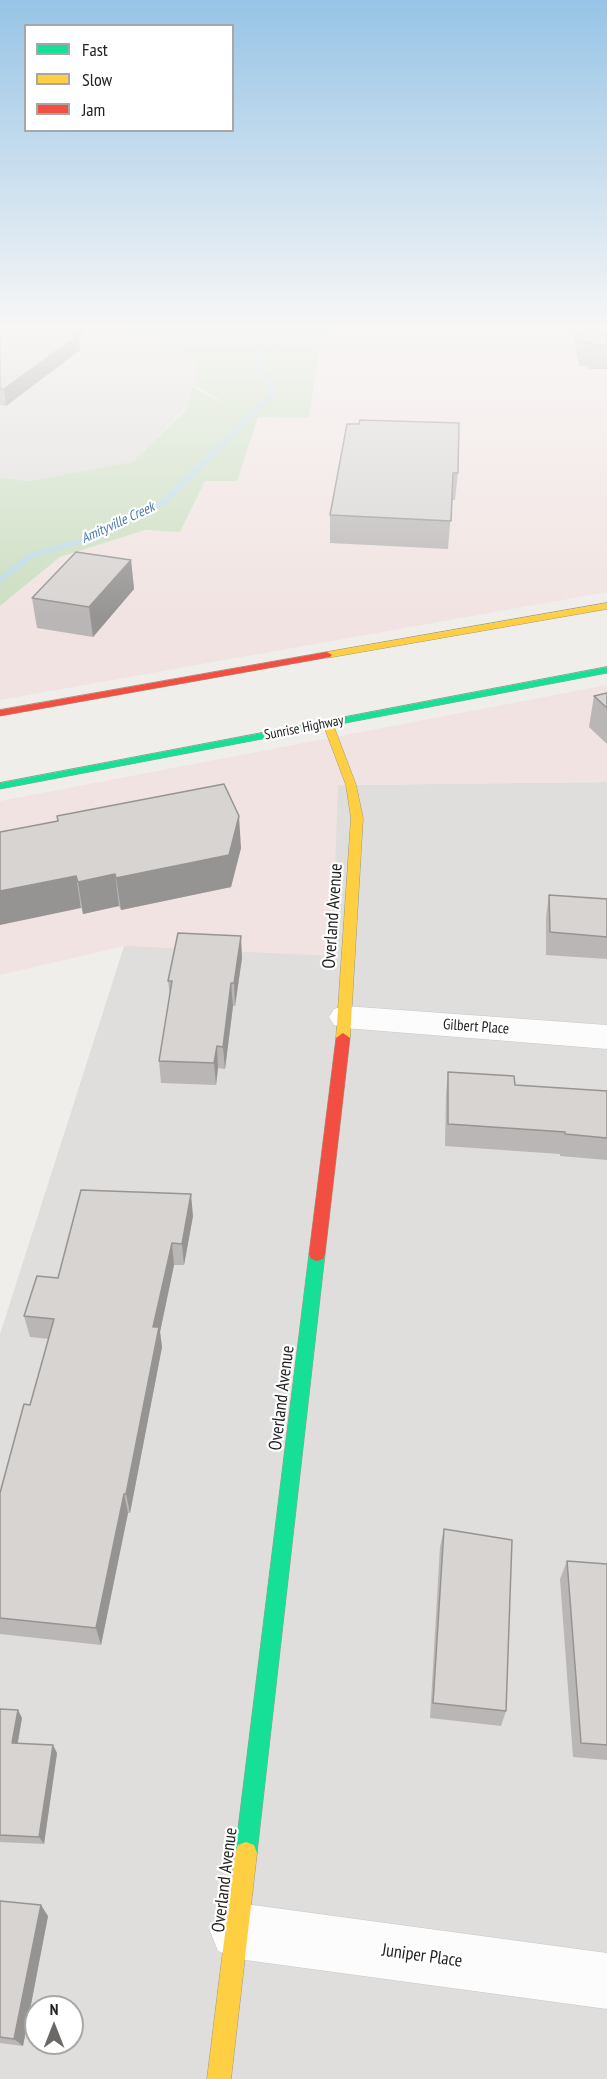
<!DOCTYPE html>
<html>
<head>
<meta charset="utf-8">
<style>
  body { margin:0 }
  #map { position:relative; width:607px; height:2079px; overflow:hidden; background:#f0eeeb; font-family:"PT Sans Narrow",sans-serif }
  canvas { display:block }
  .legend { position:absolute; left:24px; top:24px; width:210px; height:108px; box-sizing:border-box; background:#fff; border:2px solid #a7a7a7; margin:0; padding:8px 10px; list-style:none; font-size:18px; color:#222 }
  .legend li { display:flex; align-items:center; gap:12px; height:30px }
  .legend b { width:30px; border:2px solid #a7a7a7 }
  .north { position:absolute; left:24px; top:1995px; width:60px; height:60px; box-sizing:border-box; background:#fff; border:2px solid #a7a7a7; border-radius:50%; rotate:0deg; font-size:16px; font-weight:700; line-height:24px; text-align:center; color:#222 }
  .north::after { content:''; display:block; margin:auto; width:21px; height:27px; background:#6a6968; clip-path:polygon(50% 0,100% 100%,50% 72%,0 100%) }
</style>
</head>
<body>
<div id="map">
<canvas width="607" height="2079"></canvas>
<ul class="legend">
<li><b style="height:8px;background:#16e098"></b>Fast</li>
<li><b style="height:8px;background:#ffcf43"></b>Slow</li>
<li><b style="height:8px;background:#f24e42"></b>Jam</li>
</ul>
<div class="north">N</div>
</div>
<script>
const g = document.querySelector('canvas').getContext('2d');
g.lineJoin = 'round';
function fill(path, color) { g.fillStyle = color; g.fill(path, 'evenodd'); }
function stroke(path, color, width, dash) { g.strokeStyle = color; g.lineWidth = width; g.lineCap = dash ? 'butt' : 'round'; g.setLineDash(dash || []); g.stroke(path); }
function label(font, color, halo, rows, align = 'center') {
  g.font = font + ' "PT Sans Narrow",sans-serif'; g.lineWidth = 4.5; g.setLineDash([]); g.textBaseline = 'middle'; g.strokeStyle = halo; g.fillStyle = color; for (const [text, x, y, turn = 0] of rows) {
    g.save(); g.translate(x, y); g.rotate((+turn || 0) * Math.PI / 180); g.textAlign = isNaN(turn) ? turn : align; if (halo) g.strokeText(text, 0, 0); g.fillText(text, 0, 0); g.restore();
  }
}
const residential = new Path2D(`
  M 0,326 L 97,326 L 176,347 L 197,365 L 197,387 L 191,387 L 186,409 L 132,462 L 28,481 L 0,477 Z
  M 607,782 L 607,2079 L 0,2079 L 0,1334 L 175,787 ZM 36,2007 L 72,2007 L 72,2043 L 36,2043 Z`);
const commercial = new Path2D(`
  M 342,326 L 607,326 L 607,592 L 0,700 L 0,606 L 60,557 L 145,530 L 180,532 L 205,480 L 237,481 L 258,417 L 309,418 L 320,346 Z
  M 607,685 L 607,782 L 338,785 L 332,956 L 124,946 L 0,975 L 0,801 Z`);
const forest = new Path2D(`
  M 97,326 L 342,326 L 320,346 L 309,418 L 258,417 L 237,481 L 205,481 L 180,532 L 145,530 L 60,557 L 0,606 L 0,477 L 28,481 L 132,462 L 186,410 L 191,386 L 229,406 L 197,387 L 197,365 L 176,347 L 94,327 Z`);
const stream = new Path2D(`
  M 305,326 L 314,326 L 262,349 L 257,357 L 277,393 L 167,504 L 97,539 L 35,557 L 0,583 L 0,576 L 29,553 L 91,535 L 161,500 L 271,392 L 251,357 L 258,347 Z`);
const street = new Path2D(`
  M 345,1006 L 607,1025 L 607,1049 L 345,1028 L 334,1025 L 329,1017 L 334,1009 Z
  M 238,1903 L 607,1953 L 607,2009 L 238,1959 L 218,1951 L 210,1931 L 218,1911 Z`);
const fast = new Path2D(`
  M 607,667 L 607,673 L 0,789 L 0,783 Z
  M 317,1247 L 323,1249 L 325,1254 L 257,1853 L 254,1861 L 246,1864 L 238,1861 L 235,1853 L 309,1254 L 311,1249 Z`);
const slow = new Path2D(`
  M 607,603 L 607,609 L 327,658 L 322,655 L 327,652 Z
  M 328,721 L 333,724 L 356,785 L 363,818 L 350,1038 L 343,1043 L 336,1038 L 351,818 L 346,785 L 323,724 Z
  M 246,1842 L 254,1845 L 257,1853 L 231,2079 L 207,2079 L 235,1853 L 238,1845 Z`);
const jam = new Path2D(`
  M 327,652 L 332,655 L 330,657 L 0,716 L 0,710 Z
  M 343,1033 L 350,1038 L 325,1254 L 323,1259 L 317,1261 L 311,1259 L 309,1254 L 336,1038 Z`);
const wall = new Path2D(`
  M 0,326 L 91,326 L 79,336 L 80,350 L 6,406 L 0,405 Z
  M 572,326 L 607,326 L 607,369 L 588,369 L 587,366 L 579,366 Z
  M 347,424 L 458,473 L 455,500 L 452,500 L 448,549 L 330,543 L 330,515 Z
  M 131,560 L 134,589 L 93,637 L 37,628 L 32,598 Z
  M 607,693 L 607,744 L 589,727 L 594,696 Z
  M 57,816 L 241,848 L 231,887 L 121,910 L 119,906 L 83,914 Z
  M 549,895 L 607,899 L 607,959 L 546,955 L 546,917 Z
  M 242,958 L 235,1006 L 233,1006 L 225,1069 L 218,1068 L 216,1085 L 161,1083 L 159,1061 L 170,996 L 168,981 Z
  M 448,1072 L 515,1085 L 607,1091 L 607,1160 L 560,1156 L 560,1154 L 445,1146 L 446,1094 Z
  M 193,1216 L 184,1265 L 174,1265 L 160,1332 L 162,1347 L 130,1513 L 128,1513 L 101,1645 L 0,1634 L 0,1493 L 30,1405 L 49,1339 L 30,1337 L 24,1316 L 58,1278 Z
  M 444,1529 L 506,1711 L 501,1726 L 430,1718 L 440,1547 Z
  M 567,1561 L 607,1564 L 607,1760 L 573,1757 L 560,1579 Z
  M 0,1709 L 22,1718 L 18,1743 L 57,1753 L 44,1844 L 0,1842 Z
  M 0,1901 L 48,1916 L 23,2046 L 0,2043 Z`);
const shadedWall = new Path2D(`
  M 69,326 L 91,326 L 79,336 L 80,350 L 6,406 L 4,389 Z
  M 131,560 L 134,589 L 93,637 L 89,607 Z
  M 239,816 L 241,848 L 231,887 L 121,910 L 116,878 Z
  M 115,874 L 119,906 L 83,914 L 78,882 Z
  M 76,876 L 81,908 L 0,925 L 0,891 Z
  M 241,936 L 242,958 L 235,1006 L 234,983 Z
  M 231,983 L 233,1006 L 225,1069 L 223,1047 Z
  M 217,1046 L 218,1068 L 216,1085 L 214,1063 Z
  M 191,1194 L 193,1216 L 184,1265 L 182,1244 Z
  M 172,1243 L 174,1265 L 160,1332 L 162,1347 L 130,1513 L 126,1494 L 153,1327 Z
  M 124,1494 L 128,1513 L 101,1645 L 96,1628 Z
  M 18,1710 L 22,1718 L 16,1751 L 12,1743 Z
  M 53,1745 L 57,1753 L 44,1844 L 39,1837 Z
  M 41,1905 L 48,1916 L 23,2046 L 14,2039 Z`);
const building = new Path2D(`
  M 0,326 L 69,326 L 65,329 L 77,331 L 72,334 L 78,335 L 4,389 L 0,389 Z
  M 579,326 L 607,326 L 607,345 L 591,345 L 591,342 L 582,342 Z
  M 360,420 L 459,423 L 458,473 L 453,473 L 451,521 L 330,515 L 347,424 L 359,424 Z
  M 76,552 L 131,560 L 89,607 L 32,598 Z
  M 607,693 L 607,708 L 594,696 Z
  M 224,784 L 239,816 L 229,855 L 116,878 L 115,874 L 78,882 L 76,876 L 0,891 L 0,832 L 58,821 L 57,816 Z
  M 549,895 L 607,899 L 607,937 L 550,932 Z
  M 178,933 L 241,936 L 234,983 L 231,983 L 223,1047 L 217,1046 L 214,1063 L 159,1061 L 172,981 L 168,981 Z
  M 448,1072 L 514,1076 L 515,1085 L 607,1091 L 607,1138 L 565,1134 L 565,1132 L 448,1124 Z
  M 81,1190 L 191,1194 L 182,1244 L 172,1243 L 153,1327 L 159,1327 L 126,1494 L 124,1494 L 96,1628 L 0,1618 L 0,1493 L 24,1404 L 30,1405 L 54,1319 L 24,1316 L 37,1276 L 58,1278 Z
  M 444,1529 L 512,1540 L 506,1711 L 433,1703 Z
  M 567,1561 L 607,1564 L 607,1745 L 581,1743 Z
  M 0,1709 L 18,1710 L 12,1743 L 53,1745 L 39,1837 L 0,1835 Z
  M 0,1901 L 41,1905 L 14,2039 L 0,2037 Z`);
const farWaternames = [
  ["Amityville Creek",118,523,-25]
];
const farStreetnames = [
  ["Sunrise Highway",304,728,-11]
];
const streetNames = [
  ["Gilbert Place",476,1027,4]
];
const nearStreetnames = [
  ["Overland Avenue",333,916,-86],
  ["Overland Avenue",282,1398,-83],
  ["Overland Avenue",225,1880,-83],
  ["Juniper Place",422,1956,8]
];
fill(residential, '#dfdedc');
fill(commercial, '#f1e3e1');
fill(forest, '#cbdec1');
fill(stream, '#bfdbe3');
stroke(street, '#c9c8c7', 1);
stroke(fast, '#999a82', 1);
stroke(slow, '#999a82', 1);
stroke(jam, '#999a82', 1);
fill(street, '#fdfcfc');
fill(fast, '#16e098');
fill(slow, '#ffcf43');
fill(jam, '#f24e42');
fill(wall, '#b9b6b5');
fill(shadedWall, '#969493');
fill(building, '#d7d4d2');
stroke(building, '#969493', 1.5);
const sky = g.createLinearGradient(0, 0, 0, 617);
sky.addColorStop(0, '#97c4e6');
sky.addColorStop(0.53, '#f8f7f6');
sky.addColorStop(1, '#f8f7f600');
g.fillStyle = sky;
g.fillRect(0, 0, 607, 617);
label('italic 14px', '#4a7aab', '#fff', farWaternames);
label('14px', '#222', '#fff', farStreetnames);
label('15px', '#222', '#fff', streetNames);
label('18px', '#222', '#fff', nearStreetnames);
</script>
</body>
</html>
